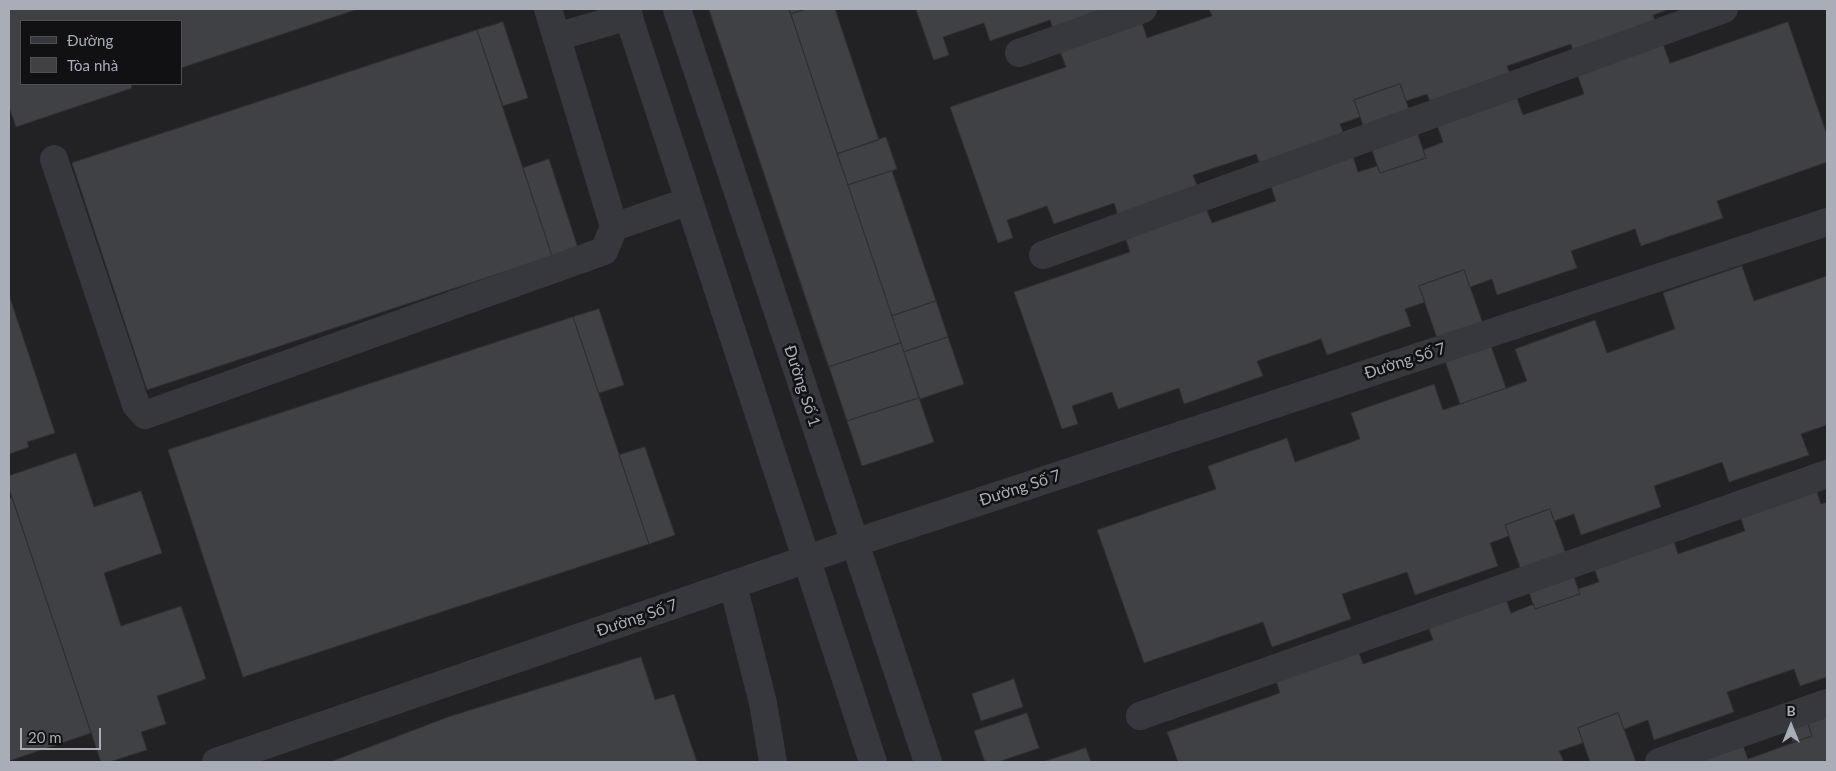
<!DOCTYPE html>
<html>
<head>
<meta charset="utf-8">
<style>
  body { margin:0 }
  #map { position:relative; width:1836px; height:771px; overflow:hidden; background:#161618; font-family:Lato,sans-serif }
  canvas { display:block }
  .frame { position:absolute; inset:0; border:10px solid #a8adb8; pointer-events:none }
  .legend { position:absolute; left:20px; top:20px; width:162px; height:65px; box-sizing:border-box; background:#111113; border:1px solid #4d4f55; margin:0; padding:6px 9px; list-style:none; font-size:15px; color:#a8adb8 }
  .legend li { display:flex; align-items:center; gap:10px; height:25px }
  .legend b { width:25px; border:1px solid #4d4f55 }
  .north { position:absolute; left:1766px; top:701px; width:50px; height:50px; -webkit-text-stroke:4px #111113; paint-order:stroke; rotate:0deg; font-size:14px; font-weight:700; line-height:20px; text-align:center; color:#a8adb8 }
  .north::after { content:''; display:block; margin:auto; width:18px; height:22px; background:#a8adb8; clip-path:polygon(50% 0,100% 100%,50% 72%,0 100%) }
  .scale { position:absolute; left:20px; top:728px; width:81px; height:22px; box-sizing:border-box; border:2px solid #a8adb8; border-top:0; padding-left:6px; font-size:15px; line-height:18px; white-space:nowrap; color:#a8adb8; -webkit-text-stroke:4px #111113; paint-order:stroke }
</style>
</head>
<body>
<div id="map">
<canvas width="1836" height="771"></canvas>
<div class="frame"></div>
<ul class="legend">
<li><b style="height:6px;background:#37383d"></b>Đường</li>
<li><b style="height:14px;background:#404145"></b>Tòa nhà</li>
</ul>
<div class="north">B</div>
<div class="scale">20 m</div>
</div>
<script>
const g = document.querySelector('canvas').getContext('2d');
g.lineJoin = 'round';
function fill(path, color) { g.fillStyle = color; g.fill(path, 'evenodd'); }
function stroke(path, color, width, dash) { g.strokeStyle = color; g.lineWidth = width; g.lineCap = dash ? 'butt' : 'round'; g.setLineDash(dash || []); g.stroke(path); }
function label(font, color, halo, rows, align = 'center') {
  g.font = font + ' Lato,sans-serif'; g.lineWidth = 5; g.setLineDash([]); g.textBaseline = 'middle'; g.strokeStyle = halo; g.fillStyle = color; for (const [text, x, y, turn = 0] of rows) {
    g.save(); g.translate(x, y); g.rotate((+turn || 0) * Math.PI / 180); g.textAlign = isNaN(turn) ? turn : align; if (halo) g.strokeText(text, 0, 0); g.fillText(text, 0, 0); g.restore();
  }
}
const built = new Path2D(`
  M 9,9 L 1827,9 L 1827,762 L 9,762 ZM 21,21 L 181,21 L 181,84 L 21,84 Z`);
const building = new Path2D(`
  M 9,9 L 358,9 L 181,68 L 181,21 L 21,21 L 21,84 L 135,84 L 131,85 L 132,88 L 16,127 L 9,107 Z
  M 709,9 L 789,9 L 901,343 L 829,367 Z
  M 789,9 L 806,9 L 791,14 Z
  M 806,9 L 835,9 L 879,140 L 837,154 L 791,14 Z
  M 916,9 L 1132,9 L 1055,36 L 1050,20 L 990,41 L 984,23 L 943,37 L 949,55 L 934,60 Z
  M 1209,9 L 1670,9 L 1653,15 L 1659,32 L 1576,61 L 1571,44 L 1507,66 L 1513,82 L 1433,109 L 1427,94 L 1406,101 L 1400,84 L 1354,100 L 1360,117 L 1340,124 L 1346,140 L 1262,169 L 1256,154 L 1193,175 L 1199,191 L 1119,219 L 1114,203 L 1054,224 L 1047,206 L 1007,220 L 1013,238 L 998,243 L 950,107 L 1066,67 L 1059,49 L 1141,20 L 1147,38 L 1212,16 Z
  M 503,22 L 528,98 L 503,106 L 477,30 Z
  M 1788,22 L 1827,135 L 1827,162 L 1717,201 L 1723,218 L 1641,246 L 1635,229 L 1571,251 L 1577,268 L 1497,295 L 1492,279 L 1470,287 L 1464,270 L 1419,286 L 1425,302 L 1405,309 L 1411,326 L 1327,355 L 1321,339 L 1257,361 L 1263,376 L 1184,404 L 1179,388 L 1118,409 L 1112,392 L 1072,406 L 1078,424 L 1062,429 L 1014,292 L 1130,252 L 1124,234 L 1205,206 L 1212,223 L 1276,201 L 1265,170 L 1348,141 L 1358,172 L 1377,166 L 1380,173 L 1426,158 L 1423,150 L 1443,142 L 1432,111 L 1512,84 L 1523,115 L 1584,94 L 1574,65 L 1660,36 L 1670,63 Z
  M 477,30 L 552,256 L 147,390 L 72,163 Z
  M 1400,84 L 1426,158 L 1380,173 L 1354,100 Z
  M 886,137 L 897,169 L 848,185 L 837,154 Z
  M 549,159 L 578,248 L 552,256 L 523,168 Z
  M 892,171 L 936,301 L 892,316 L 848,185 Z
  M 1742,266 L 1754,301 L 1827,276 L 1827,425 L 1801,434 L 1809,455 L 1729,482 L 1722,462 L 1654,486 L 1661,507 L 1581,535 L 1574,514 L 1554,521 L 1550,509 L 1505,525 L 1509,536 L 1490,543 L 1498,566 L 1415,595 L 1407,572 L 1342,594 L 1351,619 L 1272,647 L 1263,622 L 1144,663 L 1097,530 L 1216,489 L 1208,466 L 1287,438 L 1295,462 L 1360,439 L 1351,413 L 1434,384 L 1443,410 L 1527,381 L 1515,349 L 1595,320 L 1607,353 L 1675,329 L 1663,293 Z
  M 1464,270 L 1506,388 L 1460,404 L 1419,286 Z
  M 9,295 L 55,433 L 27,442 L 29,447 L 9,454 Z
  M 936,301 L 948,337 L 904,352 L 892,316 Z
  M 599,309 L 624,385 L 599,393 L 573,317 Z
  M 573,317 L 649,544 L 243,677 L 168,450 Z
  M 948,337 L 964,384 L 920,399 L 904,352 Z
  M 901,343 L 919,398 L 847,421 L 829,367 Z
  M 919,398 L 934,442 L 862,466 L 847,421 Z
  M 645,447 L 675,535 L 649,544 L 619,455 Z
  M 76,453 L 94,507 L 141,491 L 162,553 L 104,573 L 121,626 L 181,606 L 206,679 L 157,696 L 166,724 L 141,732 L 147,750 L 109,762 L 101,762 L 9,488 L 9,476 Z
  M 1810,472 L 1821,504 L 1827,502 L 1827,677 L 1800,686 L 1794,669 L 1727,692 L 1734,712 L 1654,740 L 1648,720 L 1624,729 L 1618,713 L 1578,728 L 1583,743 L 1559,751 L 1564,762 L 1178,762 L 1167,732 L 1280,693 L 1270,663 L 1352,634 L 1363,664 L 1433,640 L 1422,610 L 1500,583 L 1511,613 L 1534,604 L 1535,609 L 1580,594 L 1578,589 L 1599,582 L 1586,545 L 1666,517 L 1678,554 L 1745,531 L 1734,498 Z
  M 12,498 L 91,733 L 9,761 L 9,499 Z
  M 1550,509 L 1580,594 L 1535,609 L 1505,525 Z
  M 641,657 L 655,700 L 674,694 L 697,762 L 330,762 L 448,717 Z
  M 1014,679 L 1023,707 L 981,721 L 972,694 Z
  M 1827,691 L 1827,762 L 1661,762 L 1735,724 L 1748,759 L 1812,736 L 1800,701 Z
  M 1027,713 L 1039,748 L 998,762 L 985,762 L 974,731 Z
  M 1618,713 L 1636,762 L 1590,762 L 1578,728 Z
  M 1808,723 L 1812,736 L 1793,742 L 1789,730 Z
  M 1086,748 L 1091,762 L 1043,762 Z`);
const minor = new Path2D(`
  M 626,9 L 873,762
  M 677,9 L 928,762
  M 556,37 L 629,16
  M 1019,53 L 1143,9
  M 54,159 L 136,405 L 145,415 L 604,251 L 614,227 L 548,9
  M 614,227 L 689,201
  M 1043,255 L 1724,9
  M 733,585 L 763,703 L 773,762
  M 1140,716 L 1827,474
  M 216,762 L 854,543 L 1827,222
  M 1659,762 L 1827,703`);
const streetNames = [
  ["Đường Số 7",1405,361,-18],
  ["Đường Số 1",802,386,72],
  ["Đường Số 7",1020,488,-18],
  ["Đường Số 7",637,618,-19]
];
fill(built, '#222225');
fill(building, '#404145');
stroke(building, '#303034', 1);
stroke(minor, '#37383d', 28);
label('16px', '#a8adb8', '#111113', streetNames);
</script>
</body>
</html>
